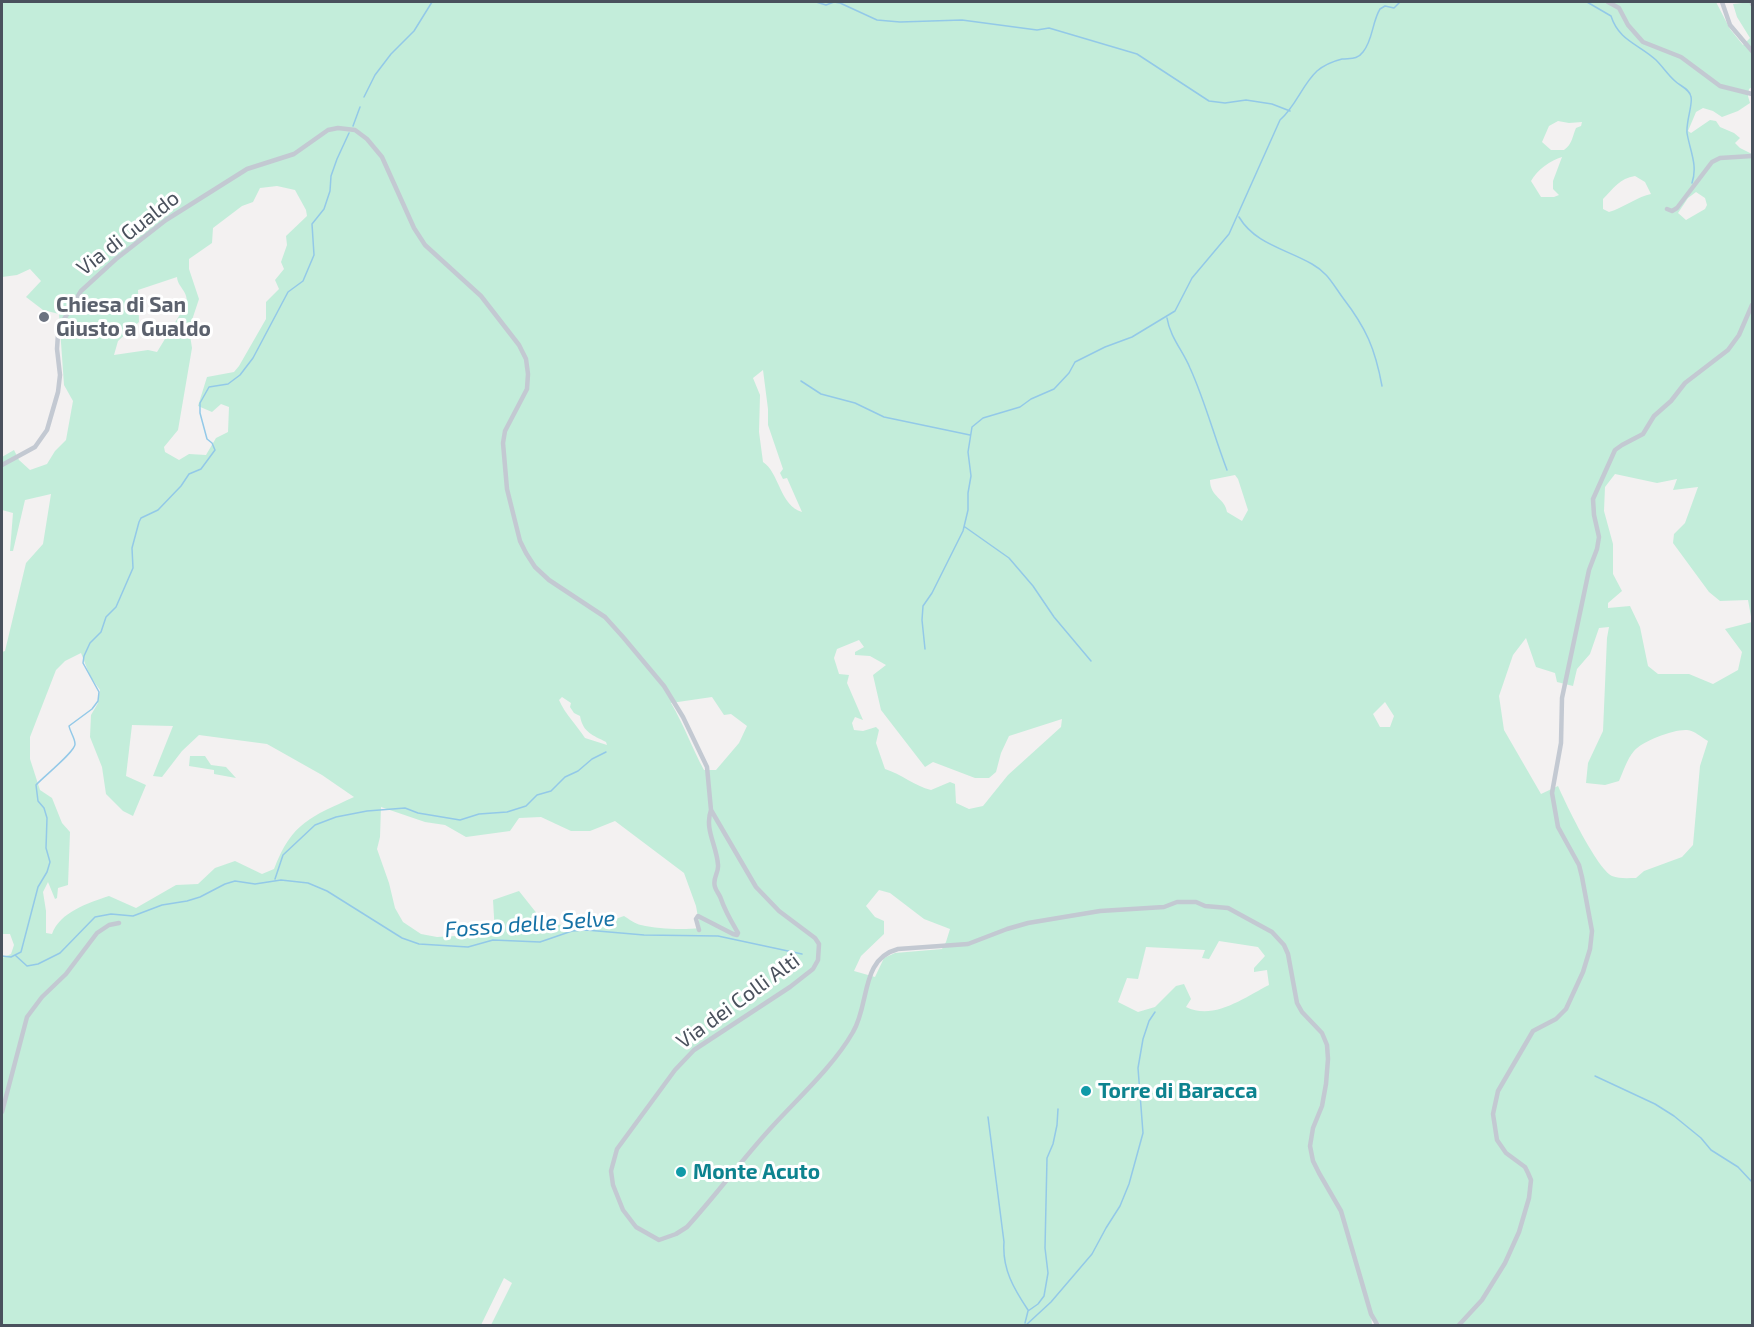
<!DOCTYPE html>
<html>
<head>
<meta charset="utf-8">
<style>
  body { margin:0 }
  #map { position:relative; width:1754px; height:1327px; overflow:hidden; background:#f3f1f1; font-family:"Exo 2",sans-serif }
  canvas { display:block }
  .frame { position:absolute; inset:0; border:3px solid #4a515d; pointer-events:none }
</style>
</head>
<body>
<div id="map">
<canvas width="1754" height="1327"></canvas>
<div class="frame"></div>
</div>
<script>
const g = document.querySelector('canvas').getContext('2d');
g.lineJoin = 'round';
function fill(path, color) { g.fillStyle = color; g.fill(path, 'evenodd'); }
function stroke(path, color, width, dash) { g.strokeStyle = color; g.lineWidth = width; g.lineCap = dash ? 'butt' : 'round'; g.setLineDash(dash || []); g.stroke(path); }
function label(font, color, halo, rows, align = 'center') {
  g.font = font + ' "Exo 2",sans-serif'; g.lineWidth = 6; g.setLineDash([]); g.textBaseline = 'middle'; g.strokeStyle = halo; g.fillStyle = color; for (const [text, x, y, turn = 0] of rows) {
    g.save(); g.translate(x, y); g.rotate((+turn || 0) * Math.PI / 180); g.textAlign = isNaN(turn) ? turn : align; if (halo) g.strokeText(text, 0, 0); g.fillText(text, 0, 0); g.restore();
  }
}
const green = new Path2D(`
  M 2,2 L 1716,2 L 1730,29 L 1743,45 L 1750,38 L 1737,17 L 1733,4 L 1752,2 L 1752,87 L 1749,89 L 1748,96 L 1750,103 L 1738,111 L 1722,117 L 1713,111 L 1703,108 L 1696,112 L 1688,131 L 1691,133 L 1710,120 L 1716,121 L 1720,127 L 1734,133 L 1740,138 L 1735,143 L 1740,148 L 1752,154 L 1752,1325 L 1382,1326 L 1371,1315 L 1372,1325 L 491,1325 L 512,1283 L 504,1278 L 481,1325 L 2,1325 L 2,958 L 11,954 L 14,945 L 10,934 L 2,934 L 2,652 L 5,651 L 26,563 L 43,544 L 51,494 L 25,500 L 13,551 L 10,551 L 13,513 L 2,510 L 2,457 L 14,450 L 19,460 L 30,470 L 47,464 L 55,451 L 66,440 L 73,401 L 64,385 L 59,314 L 43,310 L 26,297 L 41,281 L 30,269 L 17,275 L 2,277 ZM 1558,121 L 1569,123 L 1582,122 L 1581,126 L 1576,128 C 1572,137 1573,143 1564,150 L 1551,150 L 1542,142 L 1549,126 ZM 1562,157 L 1553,181 L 1553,189 L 1559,195 L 1554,197 L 1541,197 L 1531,181 C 1537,170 1551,160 1562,157 ZM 1635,176 L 1645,182 L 1651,194 C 1639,196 1623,208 1609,212 L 1603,209 L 1603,199 C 1613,189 1620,178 1635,176 ZM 277,186 L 295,190 L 306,210 L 307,216 L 286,236 L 287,245 L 281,262 L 284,269 L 275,280 L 279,289 L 266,302 L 266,319 L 239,366 L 234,372 L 207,377 L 198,406 L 212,412 L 221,404 L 229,407 L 228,432 L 216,438 L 206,455 L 189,454 L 179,460 L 165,452 L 164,447 L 178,430 L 192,348 L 189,329 L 199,299 L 189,269 L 189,259 L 212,243 L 213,228 L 242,206 L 253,202 L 260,188 ZM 1696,192 L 1705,198 L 1707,205 L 1705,209 L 1686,220 L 1678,213 L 1688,198 ZM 177,277 C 178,288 187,289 187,303 L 157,352 L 148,350 L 114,355 L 118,341 L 139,322 L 138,290 ZM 763,370 L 768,409 L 768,425 L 783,469 L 780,473 L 783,479 L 787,478 L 802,512 C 780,506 779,472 763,462 L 759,432 L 760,395 L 753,378 ZM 1615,474 L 1657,483 L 1677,479 L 1673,490 L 1698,487 L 1685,523 L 1674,534 L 1673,543 L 1709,592 L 1720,601 L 1748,600 L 1752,622 L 1725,629 L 1742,652 L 1738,670 L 1713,684 L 1689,674 L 1658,674 L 1648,666 L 1640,627 L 1630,606 L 1608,608 L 1608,603 L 1622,591 L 1613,574 L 1613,544 L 1604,511 L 1605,487 ZM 1235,475 L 1238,479 L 1248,510 L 1242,521 L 1227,512 C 1225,498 1210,497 1210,480 ZM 1609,627 L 1607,638 L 1603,731 L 1588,763 L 1586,783 L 1605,785 L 1619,781 C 1623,772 1627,759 1634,751 C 1642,741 1674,729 1687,730 C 1695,731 1701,737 1708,741 L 1700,766 L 1693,845 L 1682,857 L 1644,871 L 1636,878 C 1629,878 1619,879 1612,876 C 1596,867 1566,804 1558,786 L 1541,794 L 1504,730 L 1499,696 L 1513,655 L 1526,638 L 1536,667 L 1555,673 L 1557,682 L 1573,686 L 1577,669 L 1590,654 L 1599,628 ZM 859,640 L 864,647 L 855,652 L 855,655 L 870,656 L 886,665 L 873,675 L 881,710 L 925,767 L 933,762 L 975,778 L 989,778 L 996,772 L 1001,753 L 1009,736 L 1062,719 L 1061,727 L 1008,775 L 983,806 L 969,809 L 956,803 L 955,784 L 950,782 L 931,790 C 915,786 901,774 885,769 L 876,743 L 879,730 L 876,727 L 863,731 L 854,730 L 852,723 L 855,717 L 863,720 L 847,683 L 849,675 L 839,674 L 834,658 L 837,649 ZM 81,653 L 90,676 L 100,690 L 98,703 L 91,715 L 90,737 L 102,767 L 106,794 L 123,811 L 133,816 L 146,785 L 126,776 L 132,725 L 173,726 L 153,776 L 162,777 L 182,751 L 199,735 L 267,744 L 322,775 L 354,797 C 311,817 292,822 274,869 L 262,874 L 235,861 L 215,868 L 198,884 L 176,885 L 136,908 L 109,896 C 88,903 60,912 52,934 L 46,933 L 46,911 L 43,892 L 48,882 L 55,899 L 57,898 L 58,888 L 68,885 L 70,832 L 62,823 L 52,798 L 40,790 L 30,759 L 30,737 L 56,670 L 65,661 ZM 562,697 L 571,703 L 570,707 L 574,713 L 580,716 C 583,733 593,735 606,742 L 607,745 L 585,738 C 576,724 565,714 559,700 ZM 712,697 L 724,715 L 731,714 L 747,726 L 739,743 L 716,770 L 704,770 C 692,748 684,725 671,703 ZM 1385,702 L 1394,716 L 1390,727 L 1380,727 L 1373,714 ZM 381,807 L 425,822 L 445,825 L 466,837 L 510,831 L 519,818 L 541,817 L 571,831 L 590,831 L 615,821 L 684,873 L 696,906 L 700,928 C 683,930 658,929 641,925 C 635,924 629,919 624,916 L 601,924 L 546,925 L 519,891 L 493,900 L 495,934 L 437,937 L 421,934 L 403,922 L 395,908 L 389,883 L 377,849 L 380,837 ZM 879,890 L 890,893 L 924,919 L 950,929 L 946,942 L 942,949 L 895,953 L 884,958 L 875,977 L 854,971 L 861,956 L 884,934 L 884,921 L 875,917 L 866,906 ZM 1219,941 L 1258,947 L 1265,956 L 1254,968 L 1254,972 L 1267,970 L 1269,985 C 1245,997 1214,1021 1186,1007 L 1191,999 L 1184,984 L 1176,986 L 1155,1007 L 1138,1012 L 1118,1002 L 1127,978 L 1138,979 L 1146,947 L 1205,950 L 1202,958 L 1209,959 Z
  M 190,756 L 205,756 L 211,765 L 226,767 L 236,778 L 214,774 L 214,770 L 189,766 Z`);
const stream = new Path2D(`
  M 816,2 L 826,5 L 834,2 L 840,3 L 877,20 L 900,22 L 962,20 L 1037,30 L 1049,28 L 1137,54 L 1209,101 L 1225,103 L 1246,100 L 1272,104 L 1290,111
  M 1587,2 L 1611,16 C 1619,41 1639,44 1656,60 C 1663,67 1668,75 1675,81 C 1680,86 1690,89 1691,97 C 1693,104 1686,121 1687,133 C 1690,151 1698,165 1692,183
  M 364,97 L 375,75 L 391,54 L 414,31 L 432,2
  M 353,126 L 360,107
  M 1239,217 C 1255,244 1286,249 1312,264 C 1328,273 1332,283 1343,298 C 1366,328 1375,348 1382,386
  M 1167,318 C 1170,337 1183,351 1190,368 C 1205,401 1214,436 1227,470
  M 801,381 L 821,394 L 855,403 L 884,417 L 970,435
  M 965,527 L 1009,558 L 1033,586 L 1054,617 L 1091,661
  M 925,649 L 922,620 L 923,606 L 932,593 L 963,531 L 968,510 L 968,493 L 971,476 L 968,452 L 972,427 L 983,418 L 1020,407 L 1031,399 L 1054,389 L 1069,373 L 1075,362 L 1105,347 L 1132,337 L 1175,311 L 1192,278 L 1229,234 L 1280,120 C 1296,106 1302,85 1317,71 C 1323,66 1334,61 1342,59 C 1351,58 1357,60 1363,52 C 1373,40 1372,22 1380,9 L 1385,6 L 1394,8 L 1400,2
  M 275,879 L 283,855 L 315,825 L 336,817 L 367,811 L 405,808 L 418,813 L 460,820 L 479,814 L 507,812 L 526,806 L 537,795 L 551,791 L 565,777 L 578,771 L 592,759 L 606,752
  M 15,955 L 27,966 L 38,964 L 60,953 L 95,917 L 111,914 L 133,916 L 162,905 L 187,901 L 200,897 L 225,884 L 235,881 L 255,884 L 281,880 L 308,883 L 327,891 L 402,938 L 419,944 L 468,947 L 493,940 L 540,942 L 572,931 L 586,930 L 644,935 L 718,936 L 802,954
  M 2,956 L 11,957 L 21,952 L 38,887 L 47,872 L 50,862 L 46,848 L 47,818 L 44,808 L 38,801 L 36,785 C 42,778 76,751 75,744 C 75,738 70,732 69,726 L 92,709 L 98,701 L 99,692 L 83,663 L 84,656 L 90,643 L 101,632 L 106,617 L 116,607 L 133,568 L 132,548 L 139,522 L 141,518 L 158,510 L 181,486 L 189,474 L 201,469 L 215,450 L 212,443 L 207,439 L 200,413 L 200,403 L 209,387 L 228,384 L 240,375 L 253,358 L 288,292 L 303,281 L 314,255 L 312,224 L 324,209 L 330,191 L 331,176 L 337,159 L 349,133
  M 1595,1076 L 1655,1104 L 1674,1116 L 1701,1138 L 1711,1150 L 1738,1167 L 1752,1182
  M 988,1117 L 1004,1242 C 1002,1269 1014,1289 1028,1310
  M 1025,1323 L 1028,1311 L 1038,1304 L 1044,1296 L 1048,1273 L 1045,1248 L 1047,1158 L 1053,1144 L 1057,1125 L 1058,1109
  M 1025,1326 L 1051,1302 L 1092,1254 L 1106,1228 L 1120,1206 L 1129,1184 L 1143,1133 L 1138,1068 L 1143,1039 L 1149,1021 L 1155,1012`);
const minor = new Path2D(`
  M 1608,2 L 1619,8 L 1628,25 L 1643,42 L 1681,57 L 1720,86 L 1752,94
  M 1722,2 L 1730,25 L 1752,51
  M 1752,2 L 1752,4
  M 1667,209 L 1672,211 L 1677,208 L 1712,162 L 1720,158 L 1752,156
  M 2,465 L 35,447 L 47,430 L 58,392 L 60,375 L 57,349 L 58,334 L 63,321 L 81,291 L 116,259 L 166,220 L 247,169 L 294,154 L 328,130 L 338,128 L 355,130 L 367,139 L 382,157 L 414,228 L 425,245 L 481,296 L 519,345 L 526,359 L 528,374 L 527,389 L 505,431 L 503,443 L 507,489 L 520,541 L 526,553 L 535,567 L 549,580 L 605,617 L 623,637 L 664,686 L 683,717 L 707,767 L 711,810 L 756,887 L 779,911 L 815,938 L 819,944 L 818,960 L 813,969 L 790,987 L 694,1050 L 675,1070 L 617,1149 L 611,1171 L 613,1185 L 623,1210 L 636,1227 L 659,1240 L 676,1234 L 687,1227 C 716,1195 741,1161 770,1129 C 797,1099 833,1067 853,1032 C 870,1004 860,959 898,949 L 968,944 L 1007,929 L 1028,923 L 1100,911 L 1164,907 L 1177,902 L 1196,902 L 1205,906 L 1228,908 L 1272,932 L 1284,945 L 1288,954 L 1297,1003 L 1302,1012 L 1322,1033 L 1327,1045 L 1328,1059 L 1326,1084 L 1322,1106 L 1313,1128 L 1310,1146 L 1313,1161 L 1319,1173 L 1341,1211 L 1371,1314 L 1378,1326
  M 699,930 L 696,919 L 698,916 L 733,934 L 737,935 L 738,933 C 731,921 725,911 721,899 C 720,895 716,891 715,887 C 712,878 719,873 718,865 C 717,846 704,829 711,810
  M 2,1112 L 27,1017 L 42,997 L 66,974 L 97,933 L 109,925 L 119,923
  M 1458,1326 L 1482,1300 L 1505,1263 L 1519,1232 L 1529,1198 L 1531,1180 L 1528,1173 L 1525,1167 L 1506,1153 L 1497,1140 L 1493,1114 L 1498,1091 L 1533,1031 L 1556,1019 L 1566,1009 L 1583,972 L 1590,949 L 1592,931 L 1582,877 L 1579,865 L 1558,827 L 1552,793 L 1561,743 L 1562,698 L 1589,570 L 1597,549 L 1599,537 L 1594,515 L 1593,499 L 1615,450 L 1622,445 L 1643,434 L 1654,416 L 1671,401 L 1685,383 L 1728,350 L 1739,335 L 1752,305`);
const markers = [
  [44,317,6,"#6b7280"],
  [1086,1091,6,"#0f9aa8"],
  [681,1172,6,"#0f9aa8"]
];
const streetNames = [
  ["Via di Gualdo",128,233,-38],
  ["Via dei Colli Alti",738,1001,-36]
];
const worshipNames = [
  ["Chiesa di San",56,305],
  ["Giusto a Gualdo",56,329]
];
const cultureNames = [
  ["Torre di Baracca",1098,1091],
  ["Monte Acuto",693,1172]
];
const waterNames = [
  ["Fosso delle Selve",530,924,-4]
];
fill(green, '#c3edda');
stroke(stream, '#93c9e8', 1.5);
stroke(minor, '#c3c9d2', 4.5);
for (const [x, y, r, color] of markers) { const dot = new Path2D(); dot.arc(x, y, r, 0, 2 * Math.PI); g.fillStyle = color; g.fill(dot); stroke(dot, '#fff', 2); }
label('21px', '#4a515d', '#fff', streetNames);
label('bold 21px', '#5b616d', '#fff', worshipNames, 'left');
label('bold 21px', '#0d838f', '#fff', cultureNames, 'left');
label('italic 22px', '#1571a5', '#fff', waterNames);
</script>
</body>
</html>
